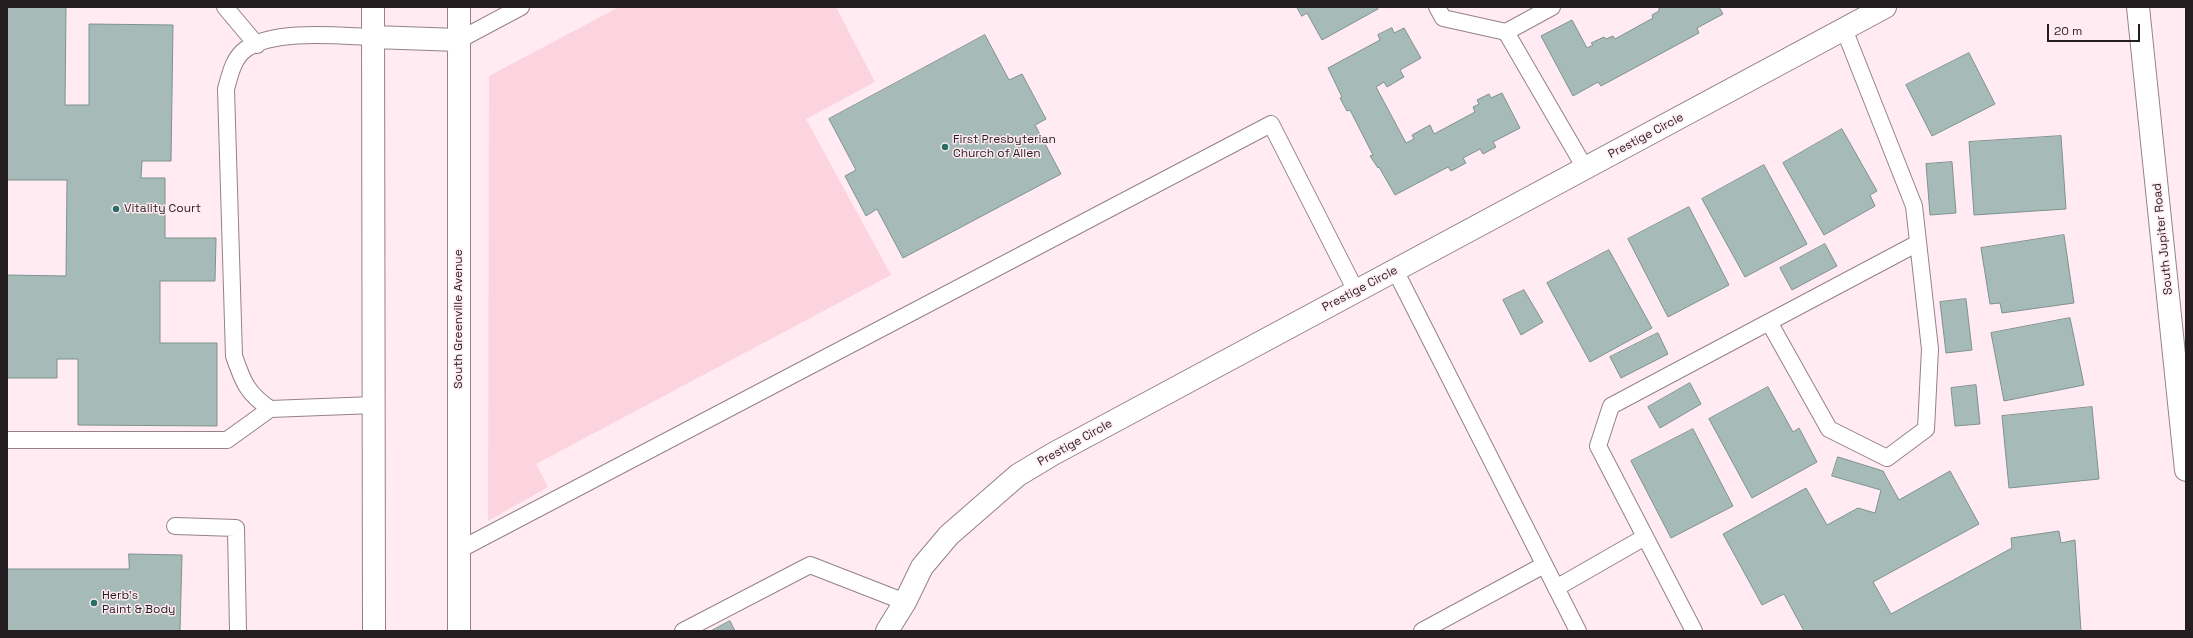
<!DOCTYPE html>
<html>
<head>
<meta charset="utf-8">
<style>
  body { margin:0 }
  #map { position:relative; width:2193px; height:638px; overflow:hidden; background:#ffebf1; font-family:"Space Grotesk",sans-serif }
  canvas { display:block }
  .frame { position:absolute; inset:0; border:8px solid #251e20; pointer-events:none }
  .scale { position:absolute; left:2047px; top:24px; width:93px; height:18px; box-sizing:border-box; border:2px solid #251e20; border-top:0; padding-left:5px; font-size:12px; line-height:14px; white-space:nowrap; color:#251e20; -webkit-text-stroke:3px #ffebf1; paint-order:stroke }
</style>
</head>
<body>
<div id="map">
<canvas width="2193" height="638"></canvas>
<div class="frame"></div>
<div class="scale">20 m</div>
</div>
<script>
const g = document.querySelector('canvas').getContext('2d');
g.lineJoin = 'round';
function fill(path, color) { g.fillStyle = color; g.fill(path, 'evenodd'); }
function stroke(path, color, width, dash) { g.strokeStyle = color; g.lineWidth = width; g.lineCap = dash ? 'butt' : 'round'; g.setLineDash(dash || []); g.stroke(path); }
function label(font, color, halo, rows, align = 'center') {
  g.font = font + ' "Space Grotesk",sans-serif'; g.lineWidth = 3; g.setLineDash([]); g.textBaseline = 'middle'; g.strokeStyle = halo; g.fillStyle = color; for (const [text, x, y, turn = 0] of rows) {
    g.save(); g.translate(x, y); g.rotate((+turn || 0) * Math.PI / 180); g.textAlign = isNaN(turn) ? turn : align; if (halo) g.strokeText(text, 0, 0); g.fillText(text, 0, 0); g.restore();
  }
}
const green = new Path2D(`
  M 619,7 L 836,7 L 875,82 L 806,119 L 891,275 L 536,464 L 548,487 L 488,521 L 489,76 Z`);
const building = new Path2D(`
  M 7,7 L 66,7 L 65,105 L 89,105 L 89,24 L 173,25 L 171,161 L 142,161 L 141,178 L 165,178 L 165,238 L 216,238 L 215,281 L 160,281 L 160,343 L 217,343 L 217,426 L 78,425 L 78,359 L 57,359 L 57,378 L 7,378 L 7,275 L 66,276 L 67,180 L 7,180 Z
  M 1297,7 L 1377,7 L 1378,9 L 1322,40 L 1307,13 L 1302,16 Z
  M 1719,7 L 1723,14 L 1697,28 L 1699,33 L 1601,86 L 1598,82 L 1573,96 L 1541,36 L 1572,20 L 1587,48 L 1593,45 L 1591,43 L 1604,37 L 1606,39 L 1613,36 L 1615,39 L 1653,18 L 1652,15 L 1659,11 L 1659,7 Z
  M 1392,28 L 1394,33 L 1404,28 L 1421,58 L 1400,70 L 1404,77 L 1387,87 L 1384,82 L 1376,87 L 1406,143 L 1414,139 L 1412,135 L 1430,125 L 1434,134 L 1475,112 L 1473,107 L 1479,104 L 1477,100 L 1489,94 L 1491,98 L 1502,93 L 1520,128 L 1493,142 L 1496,147 L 1483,154 L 1480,149 L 1463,158 L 1466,163 L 1451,171 L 1448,167 L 1395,195 L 1379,167 L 1378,168 L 1370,156 L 1373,155 L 1350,110 L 1347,111 L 1340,98 L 1342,97 L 1328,68 L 1380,40 L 1378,35 Z
  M 985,35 L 1009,80 L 1022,74 L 1046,119 L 1035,125 L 1061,174 L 903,258 L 877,209 L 866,216 L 845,176 L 856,170 L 829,119 Z
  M 1969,53 L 1995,104 L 1932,136 L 1906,85 Z
  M 1842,129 L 1877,191 L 1870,195 L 1875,206 L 1824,235 L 1783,163 Z
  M 2061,136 L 2066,209 L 1974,215 L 1969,142 Z
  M 1952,162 L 1956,213 L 1930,215 L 1926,164 Z
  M 1764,165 L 1807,244 L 1745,277 L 1702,199 Z
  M 1689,207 L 1729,285 L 1668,317 L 1628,239 Z
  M 2064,235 L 2074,303 L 2002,313 L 2000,303 L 1990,304 L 1981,248 Z
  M 1825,244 L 1837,266 L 1792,290 L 1780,268 Z
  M 1609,250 L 1652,328 L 1590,362 L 1547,283 Z
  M 1524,290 L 1543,322 L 1521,335 L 1503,300 Z
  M 1966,299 L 1972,350 L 1946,353 L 1940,302 Z
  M 2070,318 L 2084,385 L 2004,401 L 1991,333 Z
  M 1658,333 L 1668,354 L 1621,378 L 1610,357 Z
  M 1690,383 L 1701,404 L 1660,428 L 1648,407 Z
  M 1976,385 L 1980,424 L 1955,426 L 1951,388 Z
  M 1768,387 L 1793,432 L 1799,428 L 1817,462 L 1752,498 L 1709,419 Z
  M 2092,407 L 2099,479 L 2009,488 L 2002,416 Z
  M 1693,429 L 1733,506 L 1671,538 L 1631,461 Z
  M 1838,457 L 1883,471 L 1899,500 L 1950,471 L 1979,524 L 1873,582 L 1891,614 L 2012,548 L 2011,538 L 2059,531 L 2061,543 L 2075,540 L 2081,631 L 1804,631 L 1784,594 L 1762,605 L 1723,534 L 1806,488 L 1827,525 L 1858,508 L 1875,513 L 1881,490 L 1832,476 Z
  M 129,554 L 182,555 L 180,631 L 7,631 L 7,569 L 129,569 Z
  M 730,621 L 735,631 L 711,631 Z`);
const lane = new Path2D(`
  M 225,7 L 257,45
  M 1437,7 L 1443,18 L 1506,32 L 1585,168
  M 1506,32 L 1552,7
  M 373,37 C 339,36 275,29 246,49 C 233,58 230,75 226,89 L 234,356 C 243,382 247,393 270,409 L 374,405
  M 459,40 L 521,7
  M 1395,270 L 1578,631
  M 1769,322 L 1918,243
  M 7,440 L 227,440 L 270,409
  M 175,526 L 236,528 L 238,631
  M 459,550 L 1271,124 L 1356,291
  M 1556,588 L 1645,537
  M 683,631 L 810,565 L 905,602
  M 1422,631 L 1544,565
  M 1694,631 L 1598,446 L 1611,406 L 1769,322 L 1829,429 L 1887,458 L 1926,429 L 1930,349 L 1914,206 L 1844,29`);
const secondary = new Path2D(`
  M 373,7 L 374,631
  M 2138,7 L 2186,470
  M 373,37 L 459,40
  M 459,631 L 459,7
  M 887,631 L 905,602 L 922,567 L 949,535 L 1018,475 L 1053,454 L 1885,7`);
const markers = [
  [945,147,4,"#276f66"],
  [116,209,4,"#276f66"],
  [94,603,4,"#276f66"]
];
const streetNames = [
  ["Prestige Circle",1646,136,-28],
  ["South Jupiter Road",2163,239,-96],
  ["Prestige Circle",1360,289,-28],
  ["South Greenville Avenue",459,319,-90],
  ["Prestige Circle",1075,443,-29]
];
const poiNames = [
  ["First Presbyterian",953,140],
  ["Church of Allen",953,154],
  ["Vitality Court",124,209],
  ["Herb's",102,596],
  ["Paint & Body",102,610]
];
fill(green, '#fcd4e0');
fill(building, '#a6bab7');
stroke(building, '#7e928f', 1);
stroke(lane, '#948288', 18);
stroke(secondary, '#948288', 24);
stroke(lane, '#fff', 16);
stroke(secondary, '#fff', 22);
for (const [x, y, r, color] of markers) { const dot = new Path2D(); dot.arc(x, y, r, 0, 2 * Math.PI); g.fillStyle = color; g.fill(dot); stroke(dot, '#ffebf1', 1.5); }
label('12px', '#251e20', '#ffebf1', streetNames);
label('12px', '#251e20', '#ffebf1', poiNames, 'left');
</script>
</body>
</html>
